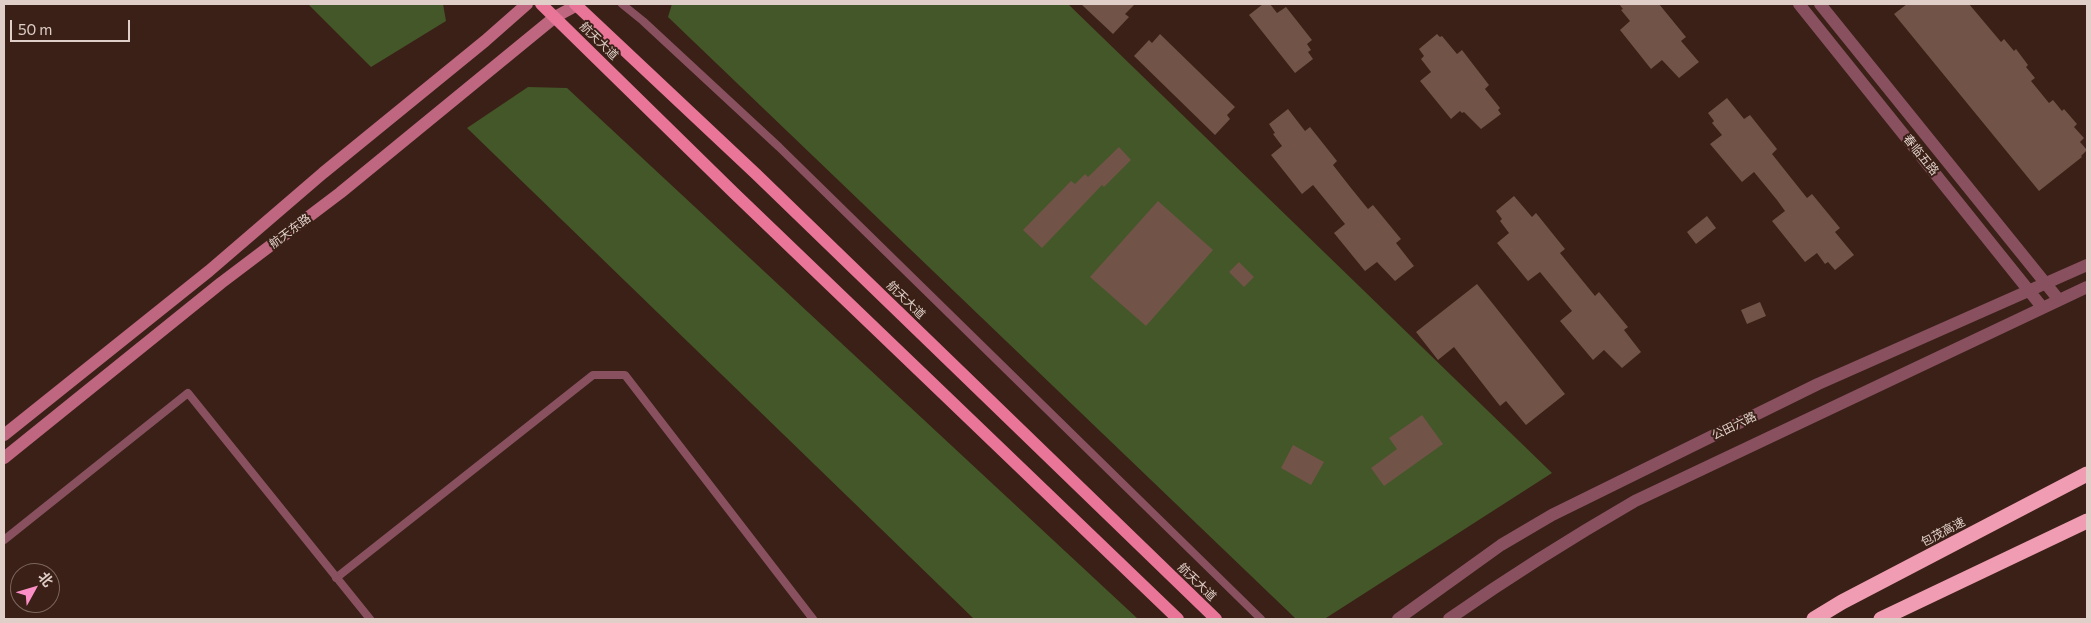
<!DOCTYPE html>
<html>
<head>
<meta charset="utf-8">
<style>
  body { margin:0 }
  #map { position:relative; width:2091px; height:623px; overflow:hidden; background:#3a2016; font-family:Commissioner,"Noto Sans SC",sans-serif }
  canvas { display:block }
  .frame { position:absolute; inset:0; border:5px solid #e0cfc8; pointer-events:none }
  .north { position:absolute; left:10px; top:563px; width:50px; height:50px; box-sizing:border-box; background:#3a2016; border:1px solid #7c665d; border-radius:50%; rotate:51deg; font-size:14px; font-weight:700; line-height:20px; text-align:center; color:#e0cfc8 }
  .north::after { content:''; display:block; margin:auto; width:18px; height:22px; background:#fb8fc6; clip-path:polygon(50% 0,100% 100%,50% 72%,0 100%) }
  .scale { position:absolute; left:10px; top:20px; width:120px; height:22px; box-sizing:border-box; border:2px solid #e0cfc8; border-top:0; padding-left:6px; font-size:15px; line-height:18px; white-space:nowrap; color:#e0cfc8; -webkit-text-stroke:4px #3a2016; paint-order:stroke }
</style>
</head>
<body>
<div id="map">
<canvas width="2091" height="623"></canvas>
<div class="frame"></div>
<div class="north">北</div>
<div class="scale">50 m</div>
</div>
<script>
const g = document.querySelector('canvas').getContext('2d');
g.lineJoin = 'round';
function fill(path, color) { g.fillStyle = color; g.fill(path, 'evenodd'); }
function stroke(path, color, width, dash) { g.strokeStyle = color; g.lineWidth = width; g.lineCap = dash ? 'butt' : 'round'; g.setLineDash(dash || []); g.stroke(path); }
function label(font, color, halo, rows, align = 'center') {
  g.font = font + ' Commissioner,"Noto Sans SC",sans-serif'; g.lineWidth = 4; g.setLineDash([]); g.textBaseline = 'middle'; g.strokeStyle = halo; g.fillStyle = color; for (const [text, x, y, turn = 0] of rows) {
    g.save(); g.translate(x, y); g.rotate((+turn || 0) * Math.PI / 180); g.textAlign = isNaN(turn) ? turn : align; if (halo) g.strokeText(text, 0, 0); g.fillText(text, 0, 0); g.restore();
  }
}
const green = new Path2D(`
  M 308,4 L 443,4 L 446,21 L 371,67 Z
  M 672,4 L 1068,4 L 1552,473 L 1326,618 L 1295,618 L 668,17 Z
  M 528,87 L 567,88 L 1138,619 L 974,619 L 467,128 Z`);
const building = new Path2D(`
  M 1081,4 L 1135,4 L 1125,14 L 1129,17 L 1113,34 Z
  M 1263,4 L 1270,4 L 1277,13 L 1286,7 L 1312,40 L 1307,44 L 1311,50 L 1308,52 L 1313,59 L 1295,73 L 1249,15 Z
  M 1619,4 L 1659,4 L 1686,37 L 1681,41 L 1699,62 L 1679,78 L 1662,60 L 1651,69 L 1620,30 L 1630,21 L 1621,10 L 1623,9 Z
  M 1907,4 L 1969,4 L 2001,42 L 2004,39 L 2014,51 L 2016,49 L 2028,65 L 2026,67 L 2035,78 L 2031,81 L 2049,103 L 2053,100 L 2062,111 L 2064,109 L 2077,124 L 2074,127 L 2084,138 L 2080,142 L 2087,150 L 2081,156 L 2082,157 L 2039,191 L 1894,14 Z
  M 1160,34 L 1235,107 L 1227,115 L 1230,119 L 1215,135 L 1134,56 L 1149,40 L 1152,43 Z
  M 1437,34 L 1440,37 L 1442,36 L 1457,54 L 1462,50 L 1489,85 L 1485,89 L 1500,108 L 1498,110 L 1501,114 L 1481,129 L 1464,112 L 1462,113 L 1460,111 L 1451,119 L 1420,81 L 1431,72 L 1421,59 L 1424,56 L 1419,49 Z
  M 1727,98 L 1744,119 L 1750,115 L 1777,149 L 1772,154 L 1807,198 L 1812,194 L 1840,228 L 1835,232 L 1854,255 L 1835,270 L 1828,262 L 1825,264 L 1817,253 L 1805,262 L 1772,221 L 1785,211 L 1777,200 L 1754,172 L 1742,182 L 1710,144 L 1722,135 L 1712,123 L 1714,121 L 1708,113 Z
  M 1288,109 L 1305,131 L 1310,127 L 1337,161 L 1333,165 L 1351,188 L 1368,209 L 1373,205 L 1401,239 L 1396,243 L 1414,266 L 1395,281 L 1377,262 L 1365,271 L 1334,233 L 1345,224 L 1313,185 L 1302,194 L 1271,155 L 1282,146 L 1273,134 L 1275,133 L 1269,124 Z
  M 1119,147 L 1131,160 L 1104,187 L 1102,185 L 1042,248 L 1023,230 L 1071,181 L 1075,184 L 1085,174 L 1088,177 Z
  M 1514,196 L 1532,217 L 1536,213 L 1565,249 L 1560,253 L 1595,296 L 1599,292 L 1628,327 L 1624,330 L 1641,352 L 1622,368 L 1604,350 L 1593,360 L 1560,321 L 1572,311 L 1549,283 L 1540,272 L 1528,281 L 1497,243 L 1509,233 L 1500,221 L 1502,219 L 1496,211 Z
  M 1158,201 L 1213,250 L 1146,326 L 1090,277 Z
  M 1707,216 L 1716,228 L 1696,244 L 1687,232 Z
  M 1239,262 L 1254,277 L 1244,287 L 1229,272 Z
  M 1477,284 L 1565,394 L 1526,425 L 1506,401 L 1500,406 L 1454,347 L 1438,360 L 1416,332 Z
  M 1760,302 L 1766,316 L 1747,324 L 1741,310 Z
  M 1422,415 L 1443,444 L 1384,486 L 1371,468 L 1397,449 L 1389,438 Z
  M 1293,445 L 1324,462 L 1311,485 L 1281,468 Z`);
const service = new Path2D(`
  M 622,4 L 643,21 L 779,147 L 1261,619
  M 4,540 L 188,393 L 370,619
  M 336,578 L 593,375 L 625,375 L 813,619`);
const tertiary = new Path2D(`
  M 1799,4 L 2042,307
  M 1820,4 L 2059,300
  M 1398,619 L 1501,545 L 1552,515 L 1818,384 L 2087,265
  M 1449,619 C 1509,577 1571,538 1635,501 L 2087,287`);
const secondary = new Path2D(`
  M 4,435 L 209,271 L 323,173 L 485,41 L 527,4
  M 4,458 L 221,283 L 340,193 L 555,17 L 579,4`);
const primary = new Path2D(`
  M 541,4 L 734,193 L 1178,619
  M 575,4 L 756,174 L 1216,619`);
const motorway = new Path2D(`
  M 1814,619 L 1842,602 L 2087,474
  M 1881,619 L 2087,521`);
const streetNames = [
  ["航天大道",599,41,44],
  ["春临五路",1921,155,51],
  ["航天东路",290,231,-37],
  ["航天大道",906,300,44],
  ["公田六路",1734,426,-26],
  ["包茂高速",1943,532,-28],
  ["航天大道",1197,582,44]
];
fill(green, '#445729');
fill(building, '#715347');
stroke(service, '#895160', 8);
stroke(tertiary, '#895160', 12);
stroke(secondary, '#bf6680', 12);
stroke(primary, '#e97698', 12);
stroke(motorway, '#f09cb2', 15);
label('12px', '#e0cfc8', '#3a2016', streetNames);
</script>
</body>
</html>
